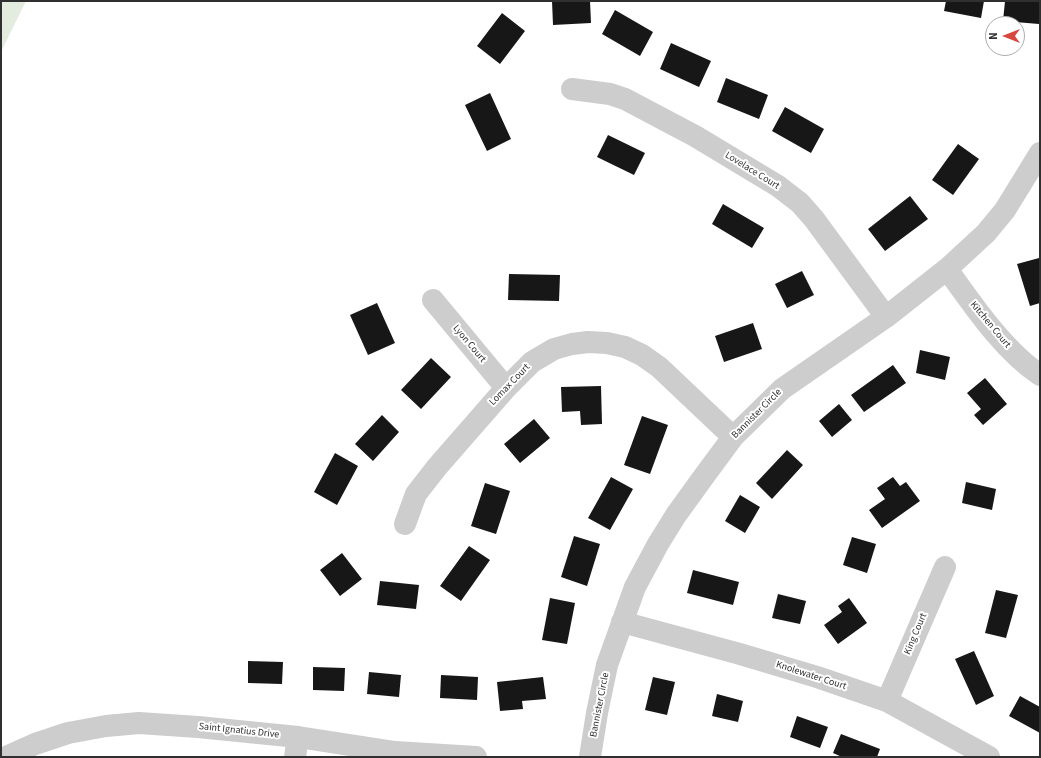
<!DOCTYPE html>
<html>
<head>
<meta charset="utf-8">
<style>
  body { margin:0 }
  #map { position:relative; width:1041px; height:758px; overflow:hidden; background:#fff; font-family:"Source Sans 3",sans-serif }
  canvas { display:block }
  .frame { position:absolute; inset:0; border:2px solid #303030; pointer-events:none }
  .north { position:absolute; left:985px; top:16px; width:40px; height:40px; box-sizing:border-box; background:#fff; border:1px solid #acacac; border-radius:50%; rotate:270deg; font-size:11px; font-weight:700; line-height:16px; text-align:center; color:#303030 }
  .north::after { content:''; display:block; margin:auto; width:14px; height:18px; background:#d74841; clip-path:polygon(50% 0,100% 100%,50% 72%,0 100%) }
</style>
</head>
<body>
<div id="map">
<canvas width="1041" height="758"></canvas>
<div class="frame"></div>
<div class="north">N</div>
</div>
<script>
const g = document.querySelector('canvas').getContext('2d');
g.lineJoin = 'round';
function fill(path, color) { g.fillStyle = color; g.fill(path, 'evenodd'); }
function stroke(path, color, width, dash) { g.strokeStyle = color; g.lineWidth = width; g.lineCap = dash ? 'butt' : 'round'; g.setLineDash(dash || []); g.stroke(path); }
function label(font, color, halo, rows, align = 'center') {
  g.font = font + ' "Source Sans 3",sans-serif'; g.lineWidth = 4; g.setLineDash([]); g.textBaseline = 'middle'; g.strokeStyle = halo; g.fillStyle = color; for (const [text, x, y, turn = 0] of rows) {
    g.save(); g.translate(x, y); g.rotate((+turn || 0) * Math.PI / 180); g.textAlign = isNaN(turn) ? turn : align; if (halo) g.strokeText(text, 0, 0); g.fillText(text, 0, 0); g.restore();
  }
}
const green = new Path2D(`
  M 1,1 L 26,1 L 1,52 Z`);
const building = new Path2D(`
  M 552,1 L 590,1 L 591,23 L 553,25 Z
  M 946,1 L 984,1 L 981,18 L 944,11 Z
  M 1005,1 L 1040,1 L 1039,24 L 1003,21 Z
  M 615,10 L 653,32 L 640,56 L 602,34 Z
  M 502,13 L 525,31 L 500,64 L 477,46 Z
  M 671,43 L 711,61 L 699,87 L 660,69 Z
  M 726,78 L 768,95 L 759,119 L 717,102 Z
  M 490,93 L 511,139 L 487,151 L 465,105 Z
  M 785,107 L 824,129 L 811,153 L 772,131 Z
  M 608,135 L 645,153 L 634,175 L 597,157 Z
  M 958,144 L 979,159 L 953,195 L 932,180 Z
  M 910,196 L 928,219 L 885,251 L 868,229 Z
  M 723,204 L 764,228 L 752,248 L 712,224 Z
  M 1039,258 L 1040,263 L 1040,303 L 1030,306 L 1017,264 Z
  M 802,271 L 814,295 L 787,308 L 775,284 Z
  M 509,274 L 560,275 L 559,301 L 508,300 Z
  M 377,303 L 395,343 L 368,355 L 350,315 Z
  M 753,323 L 762,349 L 724,362 L 715,336 Z
  M 920,350 L 950,357 L 945,380 L 916,373 Z
  M 431,358 L 451,377 L 421,409 L 401,390 Z
  M 893,365 L 906,383 L 864,412 L 851,395 Z
  M 985,378 L 1007,404 L 983,425 L 974,415 L 981,409 L 967,393 Z
  M 601,386 L 602,424 L 581,425 L 580,411 L 562,412 L 561,387 Z
  M 839,404 L 852,420 L 832,437 L 819,421 Z
  M 382,415 L 399,432 L 373,461 L 355,444 Z
  M 642,416 L 668,425 L 650,474 L 624,465 Z
  M 534,419 L 550,438 L 520,463 L 504,444 Z
  M 787,450 L 803,465 L 772,499 L 756,483 Z
  M 335,453 L 358,466 L 337,505 L 314,492 Z
  M 611,477 L 633,489 L 610,530 L 588,518 Z
  M 893,477 L 900,486 L 906,482 L 920,501 L 882,528 L 869,510 L 885,499 L 877,488 Z
  M 966,482 L 996,489 L 992,510 L 962,503 Z
  M 485,483 L 510,491 L 496,534 L 471,526 Z
  M 740,495 L 760,507 L 745,533 L 725,521 Z
  M 574,536 L 600,544 L 587,586 L 561,577 Z
  M 852,537 L 876,544 L 867,573 L 843,565 Z
  M 469,546 L 490,560 L 461,601 L 440,586 Z
  M 342,553 L 362,579 L 340,596 L 320,570 Z
  M 693,570 L 739,582 L 733,605 L 687,593 Z
  M 380,581 L 419,585 L 416,609 L 377,605 Z
  M 996,590 L 1018,595 L 1006,638 L 985,633 Z
  M 778,594 L 806,601 L 800,624 L 772,618 Z
  M 550,598 L 575,603 L 567,644 L 542,640 Z
  M 849,598 L 867,623 L 838,644 L 824,625 L 842,612 L 838,606 Z
  M 974,651 L 994,696 L 976,705 L 955,659 Z
  M 248,661 L 283,662 L 282,684 L 248,683 Z
  M 313,667 L 345,668 L 344,691 L 313,690 Z
  M 369,672 L 401,675 L 399,697 L 367,694 Z
  M 441,675 L 478,677 L 477,700 L 440,698 Z
  M 543,677 L 546,699 L 522,701 L 523,709 L 500,711 L 497,682 Z
  M 653,677 L 675,682 L 667,715 L 645,710 Z
  M 717,694 L 743,701 L 738,722 L 712,716 Z
  M 1020,696 L 1040,707 L 1040,733 L 1009,716 Z
  M 797,716 L 828,727 L 820,748 L 790,737 Z
  M 841,734 L 880,749 L 877,757 L 842,757 L 833,753 Z`);
const minor = new Path2D(`
  M 572,89 L 610,94 L 625,99 L 695,136 L 778,186 L 800,203 L 814,219 L 886,317
  M 947,269 C 973,305 1003,350 1040,375
  M 433,300 L 506,388
  M 405,524 L 416,494 L 437,467 L 506,388 L 532,362 L 554,349 L 572,344 L 588,342 L 607,343 L 625,347 L 642,355 L 659,367 L 733,437
  M 622,622 L 740,654 L 817,677 L 887,701 L 989,757
  M 887,701 L 945,567
  M 6,757 L 35,744 L 68,733 L 106,726 L 139,723 L 198,727 L 298,737 L 395,752 L 476,757
  M 295,757 L 298,737
  M 590,757 L 597,713 L 607,665 L 635,587 L 658,544 L 676,515 L 702,479 L 733,437 L 782,389 L 886,317 L 947,269 L 986,233 L 1005,210 L 1040,153`);
const streetNames = [
  ["Lovelace Court",752,171,32],
  ["Kitchen Court",990,325,50],
  ["Lyon Court",469,344,50],
  ["Lomax Court",510,385,-46],
  ["Bannister Circle",757,414,-45],
  ["King Court",916,634,-67],
  ["Knolewater Court",811,676,18],
  ["Bannister Circle",600,705,-79],
  ["Saint Ignatius Drive",239,731,6]
];
fill(green, '#e4ebdf');
fill(building, '#171717');
stroke(minor, '#cdcdcd', 22);
label('10px', '#303030', '#fff', streetNames);
</script>
</body>
</html>
